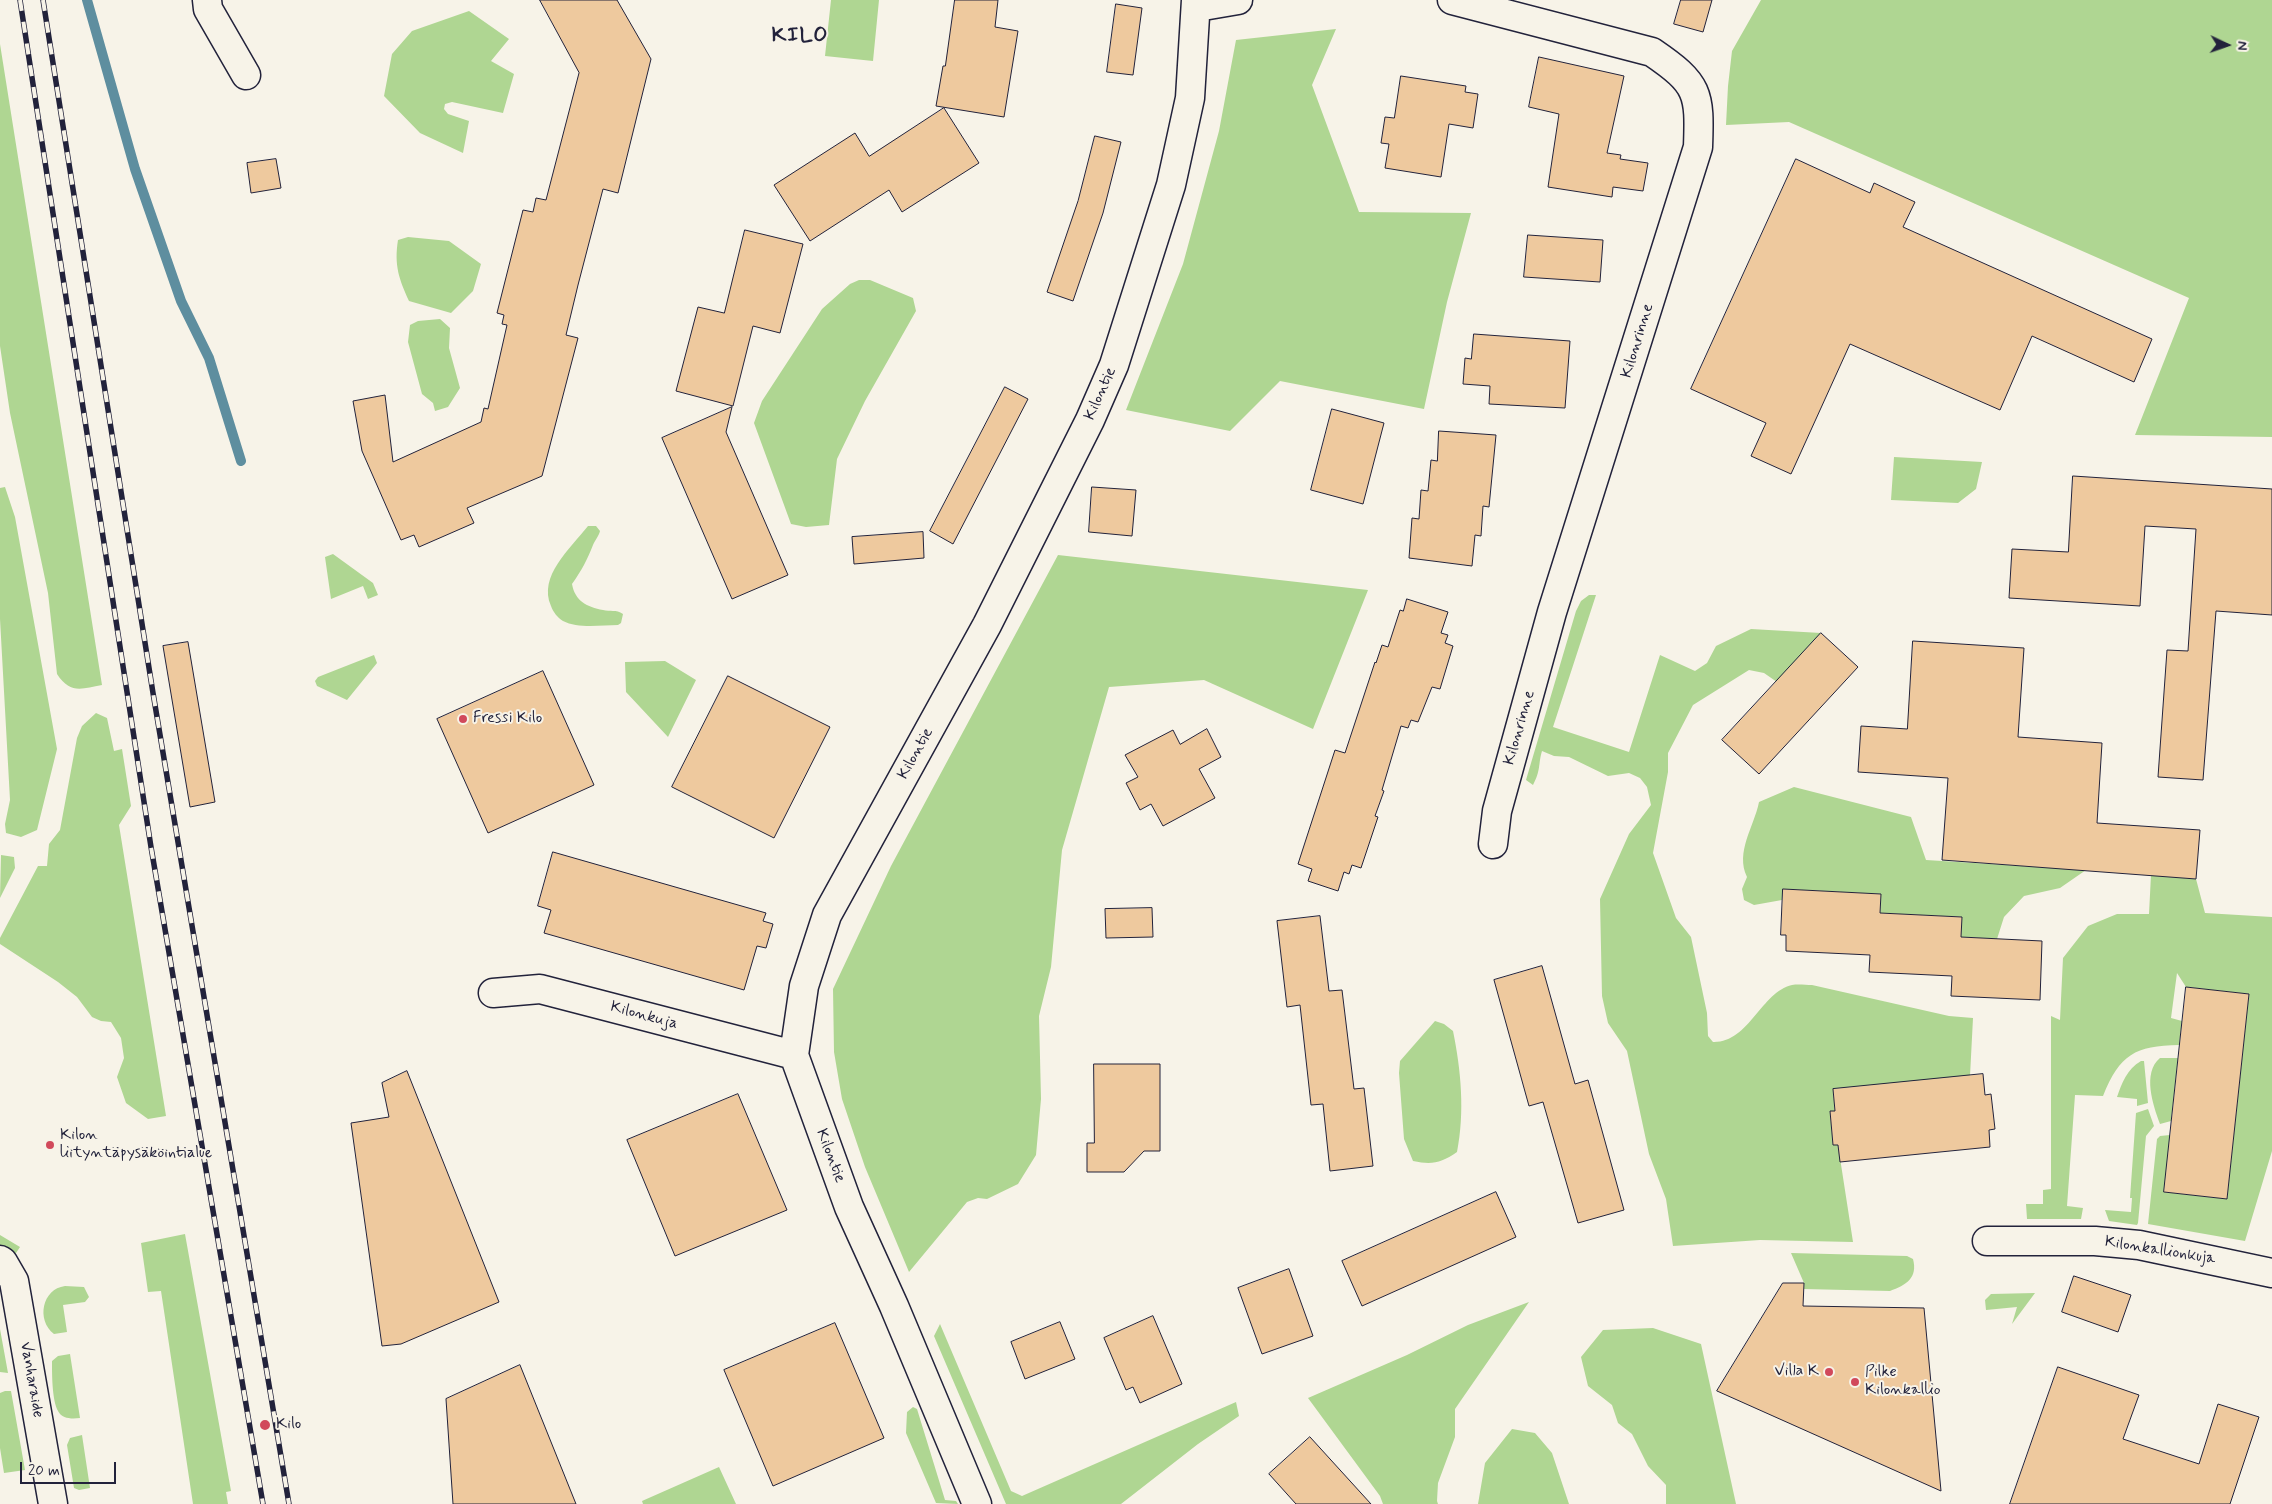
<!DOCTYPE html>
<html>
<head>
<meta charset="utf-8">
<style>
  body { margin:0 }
  #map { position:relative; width:2272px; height:1504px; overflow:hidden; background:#f7f3e8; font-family:Mynerve,sans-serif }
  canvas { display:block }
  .north { position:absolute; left:2202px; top:20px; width:50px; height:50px; -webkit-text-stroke:4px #f7f3e8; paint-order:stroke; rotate:93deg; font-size:14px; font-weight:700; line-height:20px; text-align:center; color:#22223b }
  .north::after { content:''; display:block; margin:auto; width:18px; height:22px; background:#22223b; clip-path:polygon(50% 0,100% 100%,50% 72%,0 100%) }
  .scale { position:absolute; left:20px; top:1462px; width:96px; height:22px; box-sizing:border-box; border:2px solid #22223b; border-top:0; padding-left:6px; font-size:15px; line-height:18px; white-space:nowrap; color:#22223b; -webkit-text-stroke:4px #f7f3e8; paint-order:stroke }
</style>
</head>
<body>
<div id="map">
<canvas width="2272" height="1504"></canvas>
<div class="north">N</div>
<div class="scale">20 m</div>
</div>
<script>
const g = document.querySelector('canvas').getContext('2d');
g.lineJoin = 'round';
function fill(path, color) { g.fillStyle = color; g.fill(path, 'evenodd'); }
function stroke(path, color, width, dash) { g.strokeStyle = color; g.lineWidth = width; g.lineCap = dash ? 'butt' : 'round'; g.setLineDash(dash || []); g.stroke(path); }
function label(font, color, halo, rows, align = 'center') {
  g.font = font + ' Mynerve,sans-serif'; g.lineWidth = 4; g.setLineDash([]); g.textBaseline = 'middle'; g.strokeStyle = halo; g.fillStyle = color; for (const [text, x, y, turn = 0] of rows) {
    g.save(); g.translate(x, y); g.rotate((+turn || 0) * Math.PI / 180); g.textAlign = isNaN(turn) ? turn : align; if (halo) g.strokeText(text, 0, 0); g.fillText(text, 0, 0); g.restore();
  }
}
const green = new Path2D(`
  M 831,0 L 879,0 L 873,61 L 825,56 Z
  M 1761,0 L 2272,0 L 2272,437 L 2135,435 L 2189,298 L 1789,122 L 1726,125 L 1728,86 L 1732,51 Z
  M 469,11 L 509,39 L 491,61 L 514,74 L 503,113 L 452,102 L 445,104 L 444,109 L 448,114 L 469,121 L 463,153 L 420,133 L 384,96 L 392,54 L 412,31 Z
  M 1336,29 L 1312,85 L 1359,212 L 1471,213 L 1447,302 L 1424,409 L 1280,381 L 1230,431 L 1126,410 L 1183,264 L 1219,131 L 1236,40 Z
  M 0,44 L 102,685 C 81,689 70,694 57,674 L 48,593 L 10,413 L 0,346 Z
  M 408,237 L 449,241 L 481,264 L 473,291 L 451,313 L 409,301 C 399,279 394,265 398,240 Z
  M 859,280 L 870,280 L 913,298 L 916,311 L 865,401 L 837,459 L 829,525 L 806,527 L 791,524 L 754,423 L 762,401 L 822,309 L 850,284 Z
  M 440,319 L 450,328 L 449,348 L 460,388 L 448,407 L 435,411 L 433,403 L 422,394 L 408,342 L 410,325 L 418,321 Z
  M 1894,457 L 1982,462 L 1976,489 L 1958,503 L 1891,500 Z
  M 5,487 L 15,517 L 57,749 L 37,830 L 21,837 L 6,833 L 5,824 L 10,800 L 0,619 L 0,488 Z
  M 588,526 L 596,526 L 600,531 C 599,536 595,540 593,545 C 587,560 582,570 572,584 C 575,601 587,607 603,610 C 610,612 616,609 623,614 L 621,623 L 618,625 C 602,625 578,629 563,621 C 558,618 553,612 551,606 C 538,576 570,549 588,526 Z
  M 333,554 L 373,583 L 378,595 L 368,599 L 363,586 L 331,599 L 325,557 Z
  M 1058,555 L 1368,590 L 1313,729 L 1204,680 L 1109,687 L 1062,850 L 1051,967 L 1039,1016 L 1041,1099 L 1036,1155 L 1018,1184 L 987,1199 L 978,1198 L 967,1202 L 909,1272 L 865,1167 L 842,1099 L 834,1052 L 833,989 L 891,866 Z
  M 1589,595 L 1596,595 L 1553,727 L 1629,752 L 1660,655 L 1695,671 L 1707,663 L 1716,646 L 1751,629 L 1821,633 L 1777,682 L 1764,673 L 1749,670 L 1693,705 L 1668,753 L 1668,772 L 1653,853 L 1676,918 L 1691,937 L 1707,1013 L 1708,1036 L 1713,1042 C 1749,1043 1761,992 1792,985 C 1798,984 1806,985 1812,985 L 1949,1016 L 1973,1018 L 1970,1076 L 1833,1089 L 1835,1111 L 1830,1112 L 1833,1145 L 1838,1145 L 1853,1242 L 1760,1240 L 1673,1246 L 1666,1199 L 1649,1154 L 1627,1051 L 1608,1023 L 1602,996 L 1600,899 L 1629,834 L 1651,805 L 1647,787 L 1640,778 L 1629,773 L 1608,776 L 1569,757 L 1554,756 L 1542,751 C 1538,765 1541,770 1533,785 L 1526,780 L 1576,611 L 1581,601 Z
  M 374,655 L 377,663 L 347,700 L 317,686 L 315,681 L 318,677 Z
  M 665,661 L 696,680 L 668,737 L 626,692 L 625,662 Z
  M 96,713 L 107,718 L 114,751 L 122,749 L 131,806 L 119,825 L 166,1116 L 148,1119 L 126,1103 L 117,1077 L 124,1058 L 121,1038 L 111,1022 L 101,1021 L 92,1017 L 77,997 L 58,982 L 0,944 L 0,938 L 38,866 L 47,866 L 49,844 L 60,830 L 77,738 L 82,726 Z
  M 1794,787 L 1911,817 L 1926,860 L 2086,870 L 2060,888 L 2024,896 L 2004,917 L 1997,939 L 1961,937 L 1962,917 L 1880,913 L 1881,894 L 1783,889 L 1782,900 L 1754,905 L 1744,900 L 1742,889 L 1747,877 C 1735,852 1754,827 1759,802 Z
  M 1,855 L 14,857 L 15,868 L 0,898 Z
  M 2151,875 L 2196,879 L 2205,913 L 2272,917 L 2272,1151 L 2245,1241 L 2148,1224 L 2157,1139 L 2160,1136 L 2170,1135 L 2164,1192 L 2227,1199 L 2249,994 L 2186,987 L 2177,973 L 2171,1018 L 2182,1021 L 2179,1045 C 2135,1046 2120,1054 2103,1096 L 2075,1095 L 2067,1206 L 2083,1208 L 2081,1219 L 2027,1219 L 2026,1204 L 2043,1204 L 2043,1190 L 2051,1189 L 2051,1016 L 2060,1020 L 2063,958 L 2088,926 L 2117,914 L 2149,914 Z
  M 1435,1021 L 1444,1024 L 1453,1031 C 1461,1070 1465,1112 1457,1152 C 1441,1163 1432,1165 1413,1161 L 1404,1139 L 1399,1073 L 1400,1061 Z
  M 2160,1058 L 2178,1058 L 2171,1121 L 2160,1124 C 2153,1105 2142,1073 2160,1058 Z
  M 2141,1061 L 2144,1061 L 2148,1103 L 2137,1106 L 2137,1099 L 2117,1097 C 2122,1083 2127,1069 2141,1061 Z
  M 2148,1109 L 2154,1126 L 2146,1136 L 2138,1223 L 2137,1225 L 2109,1221 L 2105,1210 L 2131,1212 L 2132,1198 L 2130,1198 L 2136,1113 Z
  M 185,1234 L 231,1491 L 226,1492 L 228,1504 L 193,1504 L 161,1291 L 148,1292 L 141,1243 Z
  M 0,1235 L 20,1247 L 14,1256 L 0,1247 Z
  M 1791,1253 L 1907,1256 L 1913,1259 C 1918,1278 1906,1285 1890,1291 L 1804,1289 L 1804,1283 Z
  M 65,1286 L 84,1287 L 89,1297 L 85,1302 L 63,1305 L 67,1332 L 54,1334 C 36,1320 42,1289 65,1286 Z
  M 2035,1293 L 2012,1324 L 2017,1307 L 1986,1310 L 1985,1300 L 1991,1294 Z
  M 1529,1302 L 1455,1409 L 1455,1437 L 1438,1483 L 1437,1501 L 1438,1504 L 1383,1504 L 1380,1496 L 1308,1398 L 1407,1355 L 1468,1325 Z
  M 940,1324 L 1011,1491 L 1022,1496 L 1236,1402 L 1239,1416 L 1198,1444 L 1121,1504 L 1006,1504 L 934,1336 Z
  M 1653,1328 L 1701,1344 L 1736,1504 L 1666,1504 L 1666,1485 L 1648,1466 L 1632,1434 L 1618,1423 L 1612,1405 L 1588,1386 L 1581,1357 L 1603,1330 Z
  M 0,1329 L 8,1373 L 0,1372 Z
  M 70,1354 L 80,1418 C 72,1419 62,1419 58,1411 C 52,1400 52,1374 52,1361 L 58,1356 Z
  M 5,1391 L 11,1391 L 25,1470 L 4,1473 L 0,1448 L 0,1393 Z
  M 913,1407 L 917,1409 L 945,1500 L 956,1501 L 958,1504 L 936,1503 L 906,1433 L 907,1412 Z
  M 1512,1429 L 1535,1433 L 1552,1453 L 1569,1504 L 1478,1504 L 1485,1463 Z
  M 82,1435 L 90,1488 L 79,1490 L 74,1488 L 67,1445 L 70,1438 Z
  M 719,1467 L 736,1504 L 643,1504 L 642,1501 Z`);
const stream = new Path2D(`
  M 87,0 L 135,169 L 181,301 L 209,358 L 241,461`);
const building = new Path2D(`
  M 540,0 L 617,0 L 651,59 L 618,193 L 603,189 L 578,285 L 566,335 L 578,338 L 542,476 L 467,508 L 474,523 L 419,547 L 414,535 L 401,540 L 362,451 L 353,401 L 385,395 L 393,462 L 481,422 L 484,408 L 488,409 L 507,325 L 502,324 L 504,315 L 497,313 L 523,210 L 533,212 L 536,198 L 546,200 L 579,73 Z
  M 955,0 L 998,0 L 995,27 L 1018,31 L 1004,117 L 936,106 L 943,66 L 945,66 Z
  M 1681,0 L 1712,0 L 1703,32 L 1674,24 Z
  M 1116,4 L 1142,8 L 1133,75 L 1107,72 Z
  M 1539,57 L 1624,76 L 1607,153 L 1621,155 L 1620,159 L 1648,163 L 1643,191 L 1613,187 L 1612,197 L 1548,187 L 1559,114 L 1529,107 Z
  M 1401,76 L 1466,86 L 1465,92 L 1478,94 L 1473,128 L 1449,124 L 1441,177 L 1385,168 L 1389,144 L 1381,143 L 1385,117 L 1394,118 Z
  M 944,108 L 979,163 L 902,212 L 889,190 L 810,241 L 774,185 L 855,133 L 869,156 Z
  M 1095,136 L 1121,142 L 1103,213 L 1073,301 L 1047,292 L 1078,201 Z
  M 276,159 L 281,188 L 251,193 L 247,163 Z
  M 1796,159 L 1870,193 L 1874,183 L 1915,202 L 1903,227 L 2152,339 L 2134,382 L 2032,336 L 2000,410 L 1850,344 L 1791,474 L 1751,456 L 1766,423 L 1691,389 Z
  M 745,230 L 803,244 L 780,333 L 753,326 L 733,406 L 676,391 L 698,307 L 724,313 Z
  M 1528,235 L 1603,240 L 1600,282 L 1524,277 Z
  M 1474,334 L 1570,341 L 1565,408 L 1489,404 L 1490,386 L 1463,384 L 1465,358 L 1471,359 Z
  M 1005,387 L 1028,399 L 953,544 L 930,531 Z
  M 732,407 L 726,432 L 788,575 L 732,599 L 662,438 Z
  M 1332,409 L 1384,423 L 1363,504 L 1311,490 Z
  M 1439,431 L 1496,435 L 1489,507 L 1483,506 L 1481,536 L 1475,535 L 1472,566 L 1409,558 L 1412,518 L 1419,519 L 1421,490 L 1428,491 L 1431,460 L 1437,461 Z
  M 2073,476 L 2272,489 L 2272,615 L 2216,611 L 2203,780 L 2158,777 L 2167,650 L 2188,651 L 2196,529 L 2145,526 L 2140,606 L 2009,598 L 2012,549 L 2068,552 Z
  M 1092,487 L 1136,490 L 1132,536 L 1089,532 Z
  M 923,532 L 924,558 L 854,564 L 852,537 Z
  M 1407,599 L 1448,612 L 1441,633 L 1448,635 L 1445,643 L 1453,646 L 1440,689 L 1432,687 L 1418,722 L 1411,720 L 1408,728 L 1401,726 L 1382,790 L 1384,791 L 1375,816 L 1378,817 L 1361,868 L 1352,865 L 1349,874 L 1344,872 L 1338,891 L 1308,881 L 1312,869 L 1298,864 L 1335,750 L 1345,753 L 1375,662 L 1376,663 L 1382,645 L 1388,647 L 1400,610 L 1403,611 Z
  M 1821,633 L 1858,667 L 1759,774 L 1722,740 Z
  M 1913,641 L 2024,648 L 2018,737 L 2102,743 L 2097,823 L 2200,830 L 2196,879 L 1942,860 L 1948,778 L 1858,772 L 1861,726 L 1907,729 Z
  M 188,642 L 215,802 L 190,807 L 163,646 Z
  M 543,671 L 594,785 L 488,833 L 437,719 Z
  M 728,676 L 830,727 L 774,838 L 672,787 Z
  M 1207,729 L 1221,757 L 1199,769 L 1215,798 L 1163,826 L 1151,804 L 1140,810 L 1126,783 L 1138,777 L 1125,755 L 1173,730 L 1180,744 Z
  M 553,852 L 766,913 L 763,921 L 773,924 L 766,948 L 757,946 L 744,990 L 544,933 L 551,910 L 538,906 Z
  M 1783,889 L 1881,894 L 1880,913 L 1962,917 L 1961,937 L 2042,941 L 2040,1000 L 1951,996 L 1952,976 L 1869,972 L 1870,955 L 1786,951 L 1786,935 L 1781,935 Z
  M 1152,908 L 1153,937 L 1106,938 L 1105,909 Z
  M 1320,916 L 1329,991 L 1342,990 L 1354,1089 L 1364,1088 L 1373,1166 L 1330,1171 L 1323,1104 L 1311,1105 L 1300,1005 L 1287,1007 L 1277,921 Z
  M 1542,966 L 1575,1084 L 1588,1080 L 1624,1210 L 1578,1223 L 1543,1102 L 1529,1106 L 1494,980 Z
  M 2186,987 L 2249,994 L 2227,1199 L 2164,1192 Z
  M 1094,1064 L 1160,1064 L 1160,1151 L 1144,1151 L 1124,1172 L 1087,1172 L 1087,1143 L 1094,1143 Z
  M 407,1071 L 499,1302 L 401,1344 L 382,1346 L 351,1123 L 389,1117 L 382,1083 Z
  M 1983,1074 L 1985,1095 L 1991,1094 L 1995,1129 L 1989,1130 L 1990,1147 L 1840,1162 L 1838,1145 L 1833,1145 L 1830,1111 L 1835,1111 L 1833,1089 Z
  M 738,1094 L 787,1210 L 675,1256 L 627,1140 Z
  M 1496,1192 L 1516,1237 L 1362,1306 L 1342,1261 Z
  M 1289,1269 L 1313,1336 L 1262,1354 L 1238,1288 Z
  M 2074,1276 L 2131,1295 L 2118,1332 L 2062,1312 Z
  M 1783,1283 L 1804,1283 L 1803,1306 L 1924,1308 L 1941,1491 L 1717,1391 Z
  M 1153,1316 L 1182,1384 L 1140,1403 L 1133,1387 L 1126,1390 L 1104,1338 Z
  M 1060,1322 L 1075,1359 L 1025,1379 L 1011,1342 Z
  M 835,1323 L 884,1438 L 773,1486 L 724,1370 Z
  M 520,1365 L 576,1504 L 453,1504 L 446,1399 Z
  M 2058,1367 L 2139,1395 L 2123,1439 L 2199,1464 L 2218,1404 L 2259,1417 L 2230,1504 L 2010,1504 Z
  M 1310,1437 L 1371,1504 L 1296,1504 L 1269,1474 Z`);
const minor = new Path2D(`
  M 207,0 L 208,9 L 246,75
  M 1452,0 L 1652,52 C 1699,84 1700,93 1698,147 L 1552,612 L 1497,811 L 1493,844
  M 1197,7 L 1238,0
  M 493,993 L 540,989 L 794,1055
  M 1987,1241 L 2095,1241 L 2139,1245 L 2272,1273
  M 0,1260 L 3,1262 L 14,1281 L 53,1504
  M 977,1504 L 894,1306 L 849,1207 L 794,1055 L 804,986 L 827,915 L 987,625 L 1090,420 L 1114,365 L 1171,185 L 1190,98 L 1196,0`);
const rail = new Path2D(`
  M 20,0 L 151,847 L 263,1504
  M 43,0 L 153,693 L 289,1504`);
const markers = [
  [463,719,5,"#d1495b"],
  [50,1145,5,"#d1495b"],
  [1829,1372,5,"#d1495b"],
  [1855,1382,5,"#d1495b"],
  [265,1425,6,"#d1495b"]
];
const streetNames = [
  ["Kilonrinne",1638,341,-73],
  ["Kilontie",1101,394,-66],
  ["Kilonrinne",1520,728,-74],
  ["Kilontie",916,754,-61],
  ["Kilonkuja",644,1016,15],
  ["Kilontie",830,1156,69],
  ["Kilonkallionkuja",2160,1251,9],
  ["Vanharaide",31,1380,80]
];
const poiNames = [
  ["Fressi Kilo",473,719],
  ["Kilon",60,1136],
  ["liityntäpysäköintialue",60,1154],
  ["Villa K",1819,1372,"right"],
  ["Pilke",1865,1373],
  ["Kilonkallio",1865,1391],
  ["Kilo",276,1425]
];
const districtNames = [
  ["KILO",800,37]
];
fill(green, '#afd692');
stroke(stream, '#5e8e9f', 10);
fill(building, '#eec99e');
stroke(building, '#22223b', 1);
stroke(minor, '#22223b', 31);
stroke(minor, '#f7f3e8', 28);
stroke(rail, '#22223b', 5.5);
stroke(rail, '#f7f3e8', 4, [11]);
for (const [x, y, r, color] of markers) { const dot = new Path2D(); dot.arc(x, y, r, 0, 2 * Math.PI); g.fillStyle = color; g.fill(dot); stroke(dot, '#f7f3e8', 2); }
label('16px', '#22223b', '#f7f3e8', streetNames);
label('16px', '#22223b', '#f7f3e8', poiNames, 'left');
g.letterSpacing = '1px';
label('bold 21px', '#22223b', '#f7f3e8', districtNames);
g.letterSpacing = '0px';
</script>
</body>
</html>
